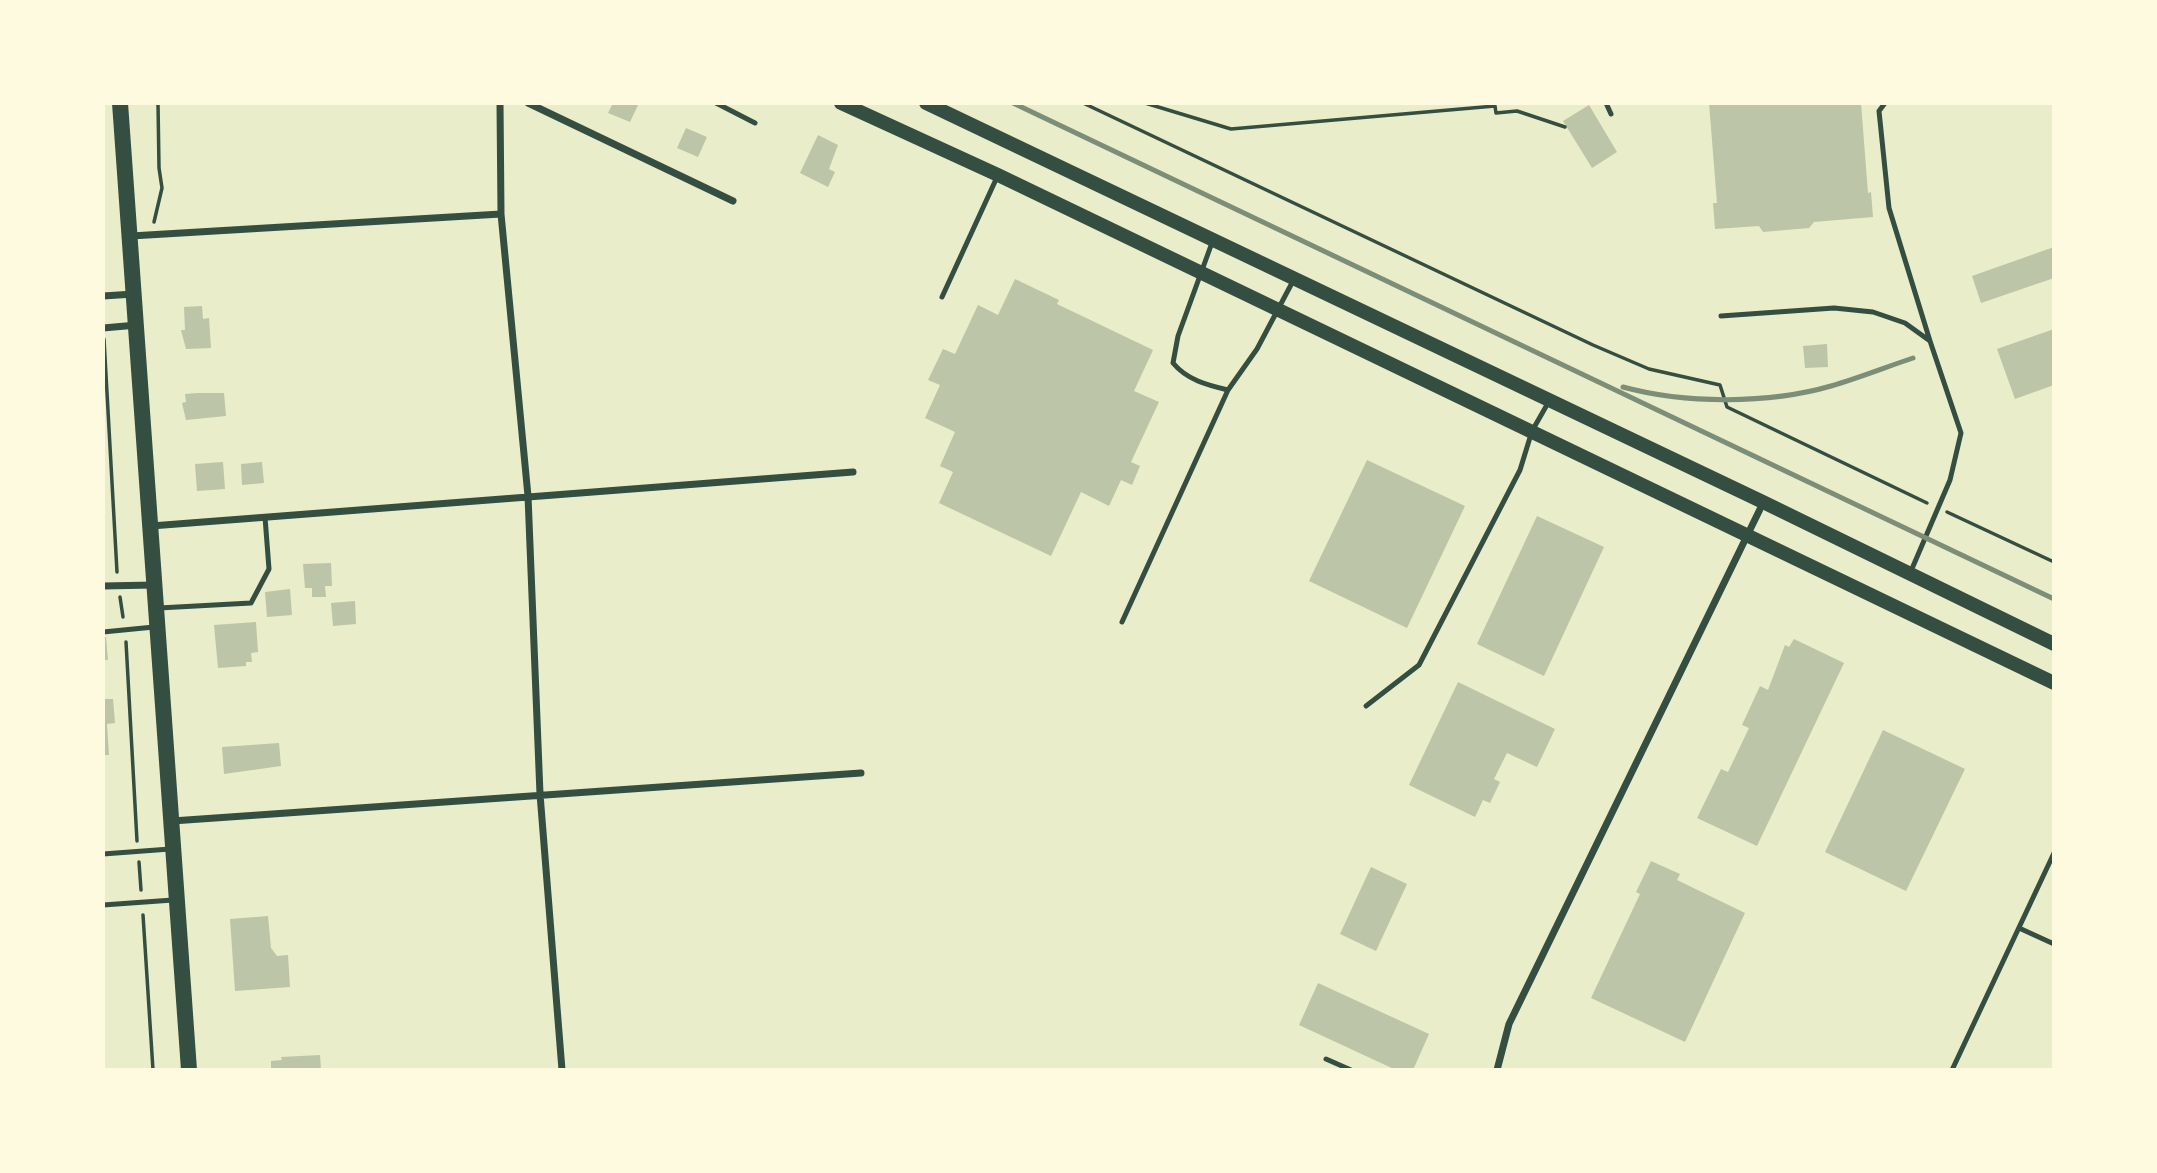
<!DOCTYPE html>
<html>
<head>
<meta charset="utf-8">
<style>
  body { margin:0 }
  #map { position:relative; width:2157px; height:1173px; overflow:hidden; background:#e9edc9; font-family:"Space Grotesk",sans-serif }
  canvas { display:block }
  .frame { position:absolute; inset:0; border:105px solid #fefae0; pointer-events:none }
</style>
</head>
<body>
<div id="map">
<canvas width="2157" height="1173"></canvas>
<div class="frame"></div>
</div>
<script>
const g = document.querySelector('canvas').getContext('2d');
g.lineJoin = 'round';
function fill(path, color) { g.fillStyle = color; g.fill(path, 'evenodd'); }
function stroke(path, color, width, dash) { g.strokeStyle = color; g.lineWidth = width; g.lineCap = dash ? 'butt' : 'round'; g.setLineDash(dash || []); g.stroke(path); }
const building = new Path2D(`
  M 613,103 L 639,103 L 630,122 L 608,113 Z
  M 1709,103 L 1861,103 L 1868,193 L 1871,192 L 1873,217 L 1814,222 L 1809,228 L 1763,232 L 1759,226 L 1715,229 L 1713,203 L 1717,203 Z
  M 1589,105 L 1617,152 L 1592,168 L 1563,121 Z
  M 686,128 L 707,137 L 698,157 L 677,148 Z
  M 818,135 L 838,145 L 829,169 L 835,172 L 828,187 L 800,173 Z
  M 2054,247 L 2054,278 L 1981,303 L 1972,276 Z
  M 1015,279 L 1059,300 L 1057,304 L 1153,350 L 1134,391 L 1159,402 L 1131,462 L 1140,466 L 1132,485 L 1121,480 L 1109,506 L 1081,492 L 1051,556 L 939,503 L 953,472 L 940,466 L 955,432 L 925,418 L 940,385 L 928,380 L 943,349 L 955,354 L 978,305 L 998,315 Z
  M 202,306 L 203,319 L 209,318 L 211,348 L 186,349 L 181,330 L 185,330 L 184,307 Z
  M 2054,329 L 2054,385 L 2015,399 L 1997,349 Z
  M 1827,344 L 1828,367 L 1805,368 L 1803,346 Z
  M 197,393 L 224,393 L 226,416 L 186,420 L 182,403 L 186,402 L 185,394 Z
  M 1367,460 L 1465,506 L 1407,628 L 1309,581 Z
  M 223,462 L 225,489 L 197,491 L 195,464 Z
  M 262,462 L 264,483 L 242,485 L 241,464 Z
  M 1537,516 L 1604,547 L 1544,676 L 1477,644 Z
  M 331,563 L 332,586 L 325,586 L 326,597 L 312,597 L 312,588 L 305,588 L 303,564 Z
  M 290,589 L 292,615 L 267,617 L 265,592 Z
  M 355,601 L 356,624 L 333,626 L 331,603 Z
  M 256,622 L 258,652 L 251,653 L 252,662 L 246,662 L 246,666 L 218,668 L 214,625 Z
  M 103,637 L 106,637 L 108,660 L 103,660 Z
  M 1794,639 L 1844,663 L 1757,846 L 1697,818 L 1721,769 L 1728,772 L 1749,728 L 1742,725 L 1760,686 L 1768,690 L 1785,645 L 1789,647 Z
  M 1458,682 L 1555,729 L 1537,767 L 1507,753 L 1494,779 L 1500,782 L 1490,803 L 1483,800 L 1475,817 L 1409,785 Z
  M 103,699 L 113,699 L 115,723 L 107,724 L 109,755 L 103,755 Z
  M 1883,730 L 1965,769 L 1906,891 L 1825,852 Z
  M 279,743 L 281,766 L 224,774 L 222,747 Z
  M 1651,861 L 1680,874 L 1677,880 L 1745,913 L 1685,1042 L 1591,998 L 1640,894 L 1636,892 Z
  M 1371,867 L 1407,884 L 1376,951 L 1340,934 Z
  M 268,916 L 271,948 L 277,956 L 288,955 L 290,987 L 235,991 L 230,919 Z
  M 1318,983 L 1429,1034 L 1413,1070 L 1396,1070 L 1299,1025 Z
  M 320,1055 L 321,1070 L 271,1070 L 271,1061 L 282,1060 L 281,1057 Z`);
const path = new Path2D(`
  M 1083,103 L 1593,345 L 1649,369 L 1720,385 L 1727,407 L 1927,503
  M 1145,103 L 1231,129 L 1495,106 L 1496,113 L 1517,111 L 1565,127
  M 154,222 L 162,188 L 159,168 L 158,103
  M 104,339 L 117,572
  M 1947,512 L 2054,562
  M 120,597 L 123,617
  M 126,642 L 137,841
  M 139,862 L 141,890
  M 143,915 L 153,1070`);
const service = new Path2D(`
  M 716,103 L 755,123
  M 1606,103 L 1611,114
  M 1885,103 L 1879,111 L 1889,208 L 1930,341
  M 1213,240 L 1178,336 L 1173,363 C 1187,380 1207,385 1228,390 L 1257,349 L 1293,281
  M 942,297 L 998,175
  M 1721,316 L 1834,308 L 1873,312 L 1905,323 L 1930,341 L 1961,433 L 1950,480 L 1911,571
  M 159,608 L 251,603 L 269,569 L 265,517
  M 1122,622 L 1228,390
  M 103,632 L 154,627
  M 1366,706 L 1419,665 L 1520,470 L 1532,431 L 1548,403
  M 103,854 L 170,849
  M 103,905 L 173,900
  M 2019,928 L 2054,944
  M 1326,1059 L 1351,1070
  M 1952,1070 L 2054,853`);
const minor = new Path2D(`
  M 500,103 L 501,214 L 528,496 L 540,794 L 562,1070
  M 528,103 L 733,201
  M 131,236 L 501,214
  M 103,296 L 134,294
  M 103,328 L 137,325
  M 151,526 L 853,472
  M 103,586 L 154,585
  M 172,821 L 861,773
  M 1497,1070 L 1509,1024 L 1763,503`);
const secondary = new Path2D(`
  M 841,103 L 998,175 L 2054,683
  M 926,103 L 1763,502 L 2054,644`);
const primary = new Path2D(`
  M 120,103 L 189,1070`);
const rail = new Path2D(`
  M 1013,103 L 2054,599
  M 1623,387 C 1685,404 1769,404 1831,386 C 1859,378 1886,367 1913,358`);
fill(building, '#bcc5a7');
stroke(path, '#344e41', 3.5);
stroke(service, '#344e41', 5);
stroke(minor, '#344e41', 7);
stroke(secondary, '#344e41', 14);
stroke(primary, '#344e41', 16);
stroke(rail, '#7c8e77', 5);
</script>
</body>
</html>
